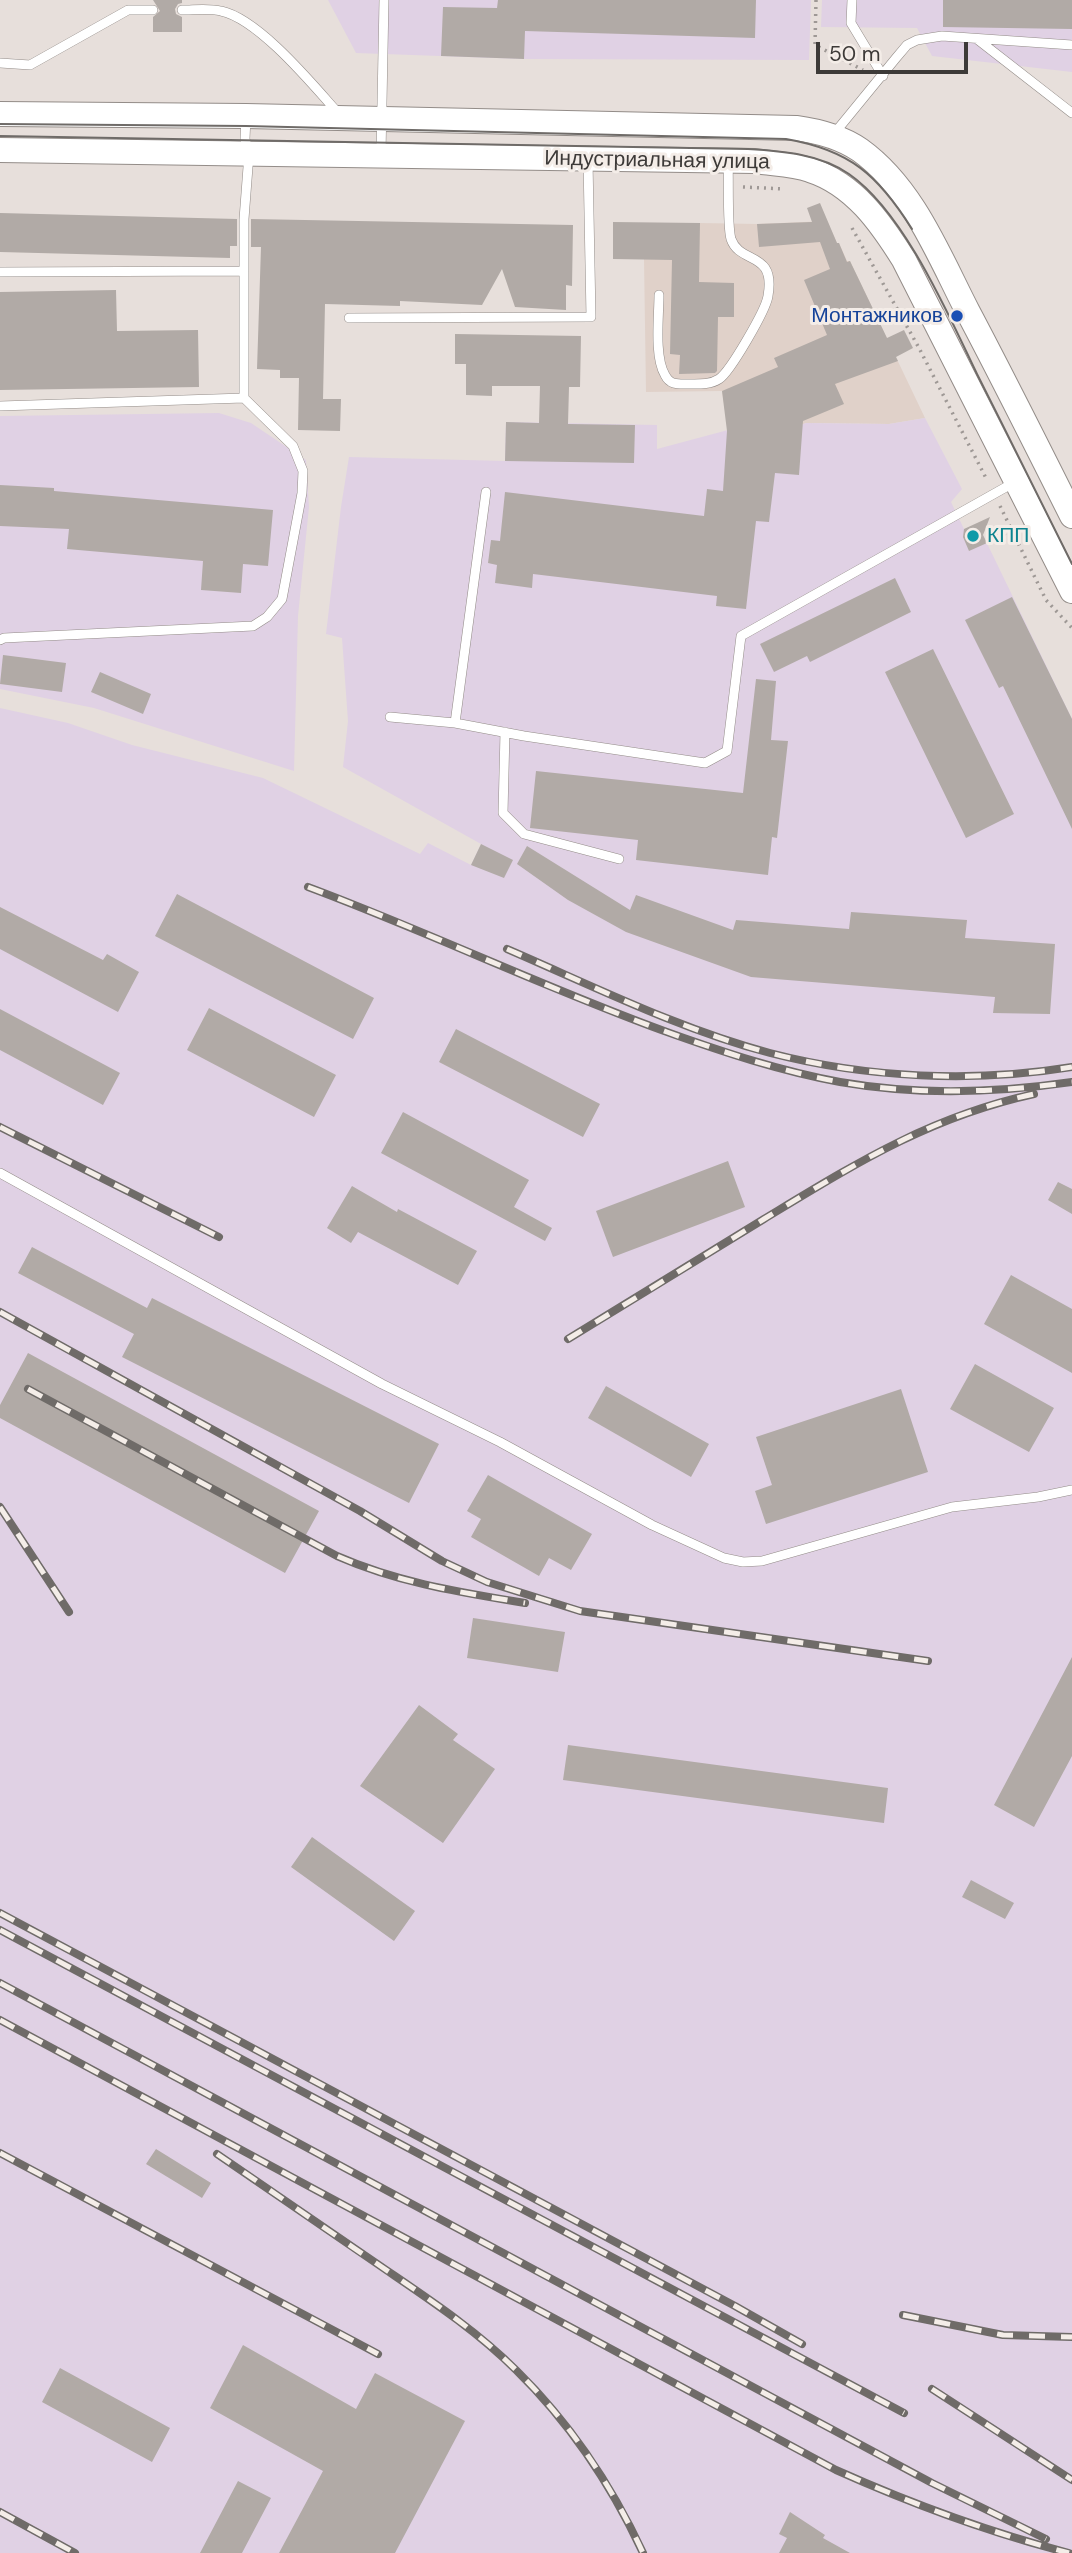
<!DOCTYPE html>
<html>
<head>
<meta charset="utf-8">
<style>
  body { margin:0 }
  #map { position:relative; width:1072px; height:2553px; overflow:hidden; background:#e7dfdb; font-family:"DM Sans",sans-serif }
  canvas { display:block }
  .scale { position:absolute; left:816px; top:42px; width:152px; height:32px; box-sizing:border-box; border:4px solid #3d3a38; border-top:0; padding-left:9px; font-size:21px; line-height:24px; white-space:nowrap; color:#3d3a38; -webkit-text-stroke:5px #f4ede8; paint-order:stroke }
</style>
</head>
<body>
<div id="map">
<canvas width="1072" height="2553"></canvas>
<div class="scale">50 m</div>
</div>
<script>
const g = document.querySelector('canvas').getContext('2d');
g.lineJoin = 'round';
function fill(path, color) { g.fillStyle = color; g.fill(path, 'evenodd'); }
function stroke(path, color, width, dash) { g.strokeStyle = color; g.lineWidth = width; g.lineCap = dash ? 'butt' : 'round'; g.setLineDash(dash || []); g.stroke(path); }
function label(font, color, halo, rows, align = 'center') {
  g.font = font + ' "DM Sans",sans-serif'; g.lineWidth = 6; g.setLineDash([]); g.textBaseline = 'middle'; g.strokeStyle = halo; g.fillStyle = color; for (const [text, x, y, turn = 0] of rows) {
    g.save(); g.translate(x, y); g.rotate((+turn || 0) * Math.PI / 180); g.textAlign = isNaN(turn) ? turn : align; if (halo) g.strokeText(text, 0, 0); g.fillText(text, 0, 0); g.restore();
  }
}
const built = new Path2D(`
  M 827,221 L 837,243 L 839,243 L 847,261 L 850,261 L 925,418 L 889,424 L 806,423 L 784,432 L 728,430 L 722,391 L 646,392 L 644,259 L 700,223 L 757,224 Z`);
const industrial = new Path2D(`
  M 328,0 L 811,0 L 809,60 L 524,59 L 356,53 Z
  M 822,0 L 1072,0 L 1072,72 L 932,56 L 917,28 L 821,27 Z
  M 219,413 L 251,423 L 306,460 L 309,507 L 298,616 L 294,771 L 94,708 L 0,689 L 0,416 Z
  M 925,418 L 962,489 L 951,502 L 964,529 L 983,535 L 1072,719 L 1072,2553 L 0,2553 L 0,708 L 68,723 L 132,745 L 263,778 L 420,854 L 428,843 L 471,865 L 481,844 L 343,767 L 348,721 L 342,638 L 326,634 L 341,507 L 349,457 L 505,461 L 506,422 L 657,425 L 657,449 L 728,430 L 783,432 L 806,423 L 889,424 Z`);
const building = new Path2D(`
  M 153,0 L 182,0 L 182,3 L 178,4 L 175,9 L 176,14 L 182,17 L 182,32 L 153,32 L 153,17 L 160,11 Z
  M 498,0 L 756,0 L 755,38 L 525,31 L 524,59 L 441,56 L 443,7 L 497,8 Z
  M 943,0 L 1072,0 L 1072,29 L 943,27 Z
  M 820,203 L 837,243 L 839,243 L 847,262 L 850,261 L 887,338 L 904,330 L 913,348 L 896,357 L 898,361 L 835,384 L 844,404 L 803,421 L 799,475 L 775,473 L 769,522 L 756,521 L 746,609 L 716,606 L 717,596 L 533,574 L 532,588 L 495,583 L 497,565 L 488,563 L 491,540 L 500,541 L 505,492 L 704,516 L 707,489 L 723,491 L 727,431 L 722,391 L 778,367 L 774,358 L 827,335 L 804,280 L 830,269 L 820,242 L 759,247 L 757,224 L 812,222 L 807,208 Z
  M 0,213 L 237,219 L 237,246 L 230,246 L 230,258 L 0,252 Z
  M 251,219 L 573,225 L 572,286 L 566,285 L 566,310 L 515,307 L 502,269 L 482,305 L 400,301 L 400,306 L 325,304 L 323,399 L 341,399 L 340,431 L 298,430 L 299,378 L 280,378 L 280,370 L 257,369 L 261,247 L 251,247 Z
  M 613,222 L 700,223 L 699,282 L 734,283 L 734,317 L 718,317 L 717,371 L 715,373 L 679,374 L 680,355 L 670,354 L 672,260 L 613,259 Z
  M 116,290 L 117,331 L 198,330 L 199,387 L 0,390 L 0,292 Z
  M 455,334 L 581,336 L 580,387 L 569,387 L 568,424 L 635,425 L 634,463 L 505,461 L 506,422 L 539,423 L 540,386 L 492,386 L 492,396 L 466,395 L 466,364 L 455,364 Z
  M 0,485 L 54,488 L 54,491 L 273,510 L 268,566 L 243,564 L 241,593 L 201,590 L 203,561 L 67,549 L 69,529 L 0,526 Z
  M 990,517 L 983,535 L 987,543 L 969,551 L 963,537 L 964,529 Z
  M 895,578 L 911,612 L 810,662 L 807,656 L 774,672 L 760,644 Z
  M 1012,597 L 1072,719 L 1072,829 L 1003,686 L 999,688 L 965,620 Z
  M 933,649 L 1014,814 L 966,838 L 885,672 Z
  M 3,655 L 66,663 L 62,692 L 0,684 Z
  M 100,672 L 151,694 L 143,714 L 91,692 Z
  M 756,679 L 776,681 L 771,740 L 788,741 L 777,838 L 772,837 L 768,875 L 636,860 L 638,840 L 530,828 L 536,771 L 743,793 Z
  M 481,844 L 513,860 L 504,878 L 471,865 Z
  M 527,846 L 630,910 L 636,895 L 733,930 L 736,920 L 849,929 L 851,912 L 967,920 L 965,938 L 1055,944 L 1050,1014 L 993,1013 L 995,997 L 751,977 L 626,932 L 568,900 L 517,864 Z
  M 177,894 L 374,998 L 353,1039 L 155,936 Z
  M 0,907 L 103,960 L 107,954 L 139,972 L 118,1012 L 0,949 Z
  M 209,1008 L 336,1075 L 314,1117 L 187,1050 Z
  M 0,1009 L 120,1073 L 103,1105 L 0,1050 Z
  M 456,1029 L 600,1104 L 583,1137 L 439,1062 Z
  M 403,1112 L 529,1180 L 514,1207 L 552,1228 L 545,1241 L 381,1153 Z
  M 728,1161 L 745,1207 L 613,1257 L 596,1211 Z
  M 1058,1182 L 1072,1189 L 1072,1214 L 1048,1200 Z
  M 352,1186 L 397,1212 L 398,1209 L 477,1251 L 458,1285 L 358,1232 L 351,1243 L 327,1228 Z
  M 32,1247 L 147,1308 L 152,1298 L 439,1444 L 409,1503 L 122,1357 L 134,1334 L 18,1273 Z
  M 1011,1275 L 1072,1309 L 1072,1373 L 984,1324 Z
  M 28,1353 L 319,1511 L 285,1573 L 0,1418 L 0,1405 Z
  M 975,1364 L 1054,1408 L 1029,1452 L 950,1409 Z
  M 606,1386 L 709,1444 L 691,1477 L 588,1418 Z
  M 901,1389 L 928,1472 L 766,1524 L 755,1491 L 772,1485 L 756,1437 Z
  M 488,1475 L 592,1534 L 571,1570 L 549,1558 L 539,1576 L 471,1537 L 481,1519 L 467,1511 Z
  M 473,1618 L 565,1632 L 558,1672 L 467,1658 Z
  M 1072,1657 L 1072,1756 L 1034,1827 L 994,1805 Z
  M 419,1705 L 458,1734 L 453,1740 L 495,1769 L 443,1843 L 360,1786 Z
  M 568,1745 L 888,1788 L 884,1823 L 563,1780 Z
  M 312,1837 L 415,1911 L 394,1941 L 291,1867 Z
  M 971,1880 L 1014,1903 L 1005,1919 L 962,1897 Z
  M 156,2149 L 211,2183 L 202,2198 L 146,2164 Z
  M 243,2345 L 356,2409 L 375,2373 L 465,2421 L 395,2553 L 279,2553 L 323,2471 L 210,2408 Z
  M 60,2368 L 170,2428 L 152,2462 L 42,2402 Z
  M 238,2481 L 271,2498 L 242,2553 L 200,2553 Z
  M 790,2512 L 825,2535 L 823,2538 L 850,2553 L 779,2553 L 787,2538 L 779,2534 Z`);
const path = new Path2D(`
  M 816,0 L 815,45 L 863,70
  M 743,187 L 784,189
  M 852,228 L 919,348 L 987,480
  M 1000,506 L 1046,600 L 1072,628
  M 990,532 L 1004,535 L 1008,528`);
const lane = new Path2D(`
  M 852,0 L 851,23 L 883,76
  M 182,10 C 194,10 209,8 221,11 C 259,19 313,85 339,114
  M 977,39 L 1072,113
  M 0,63 L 30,65 L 128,10 L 153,10
  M 833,135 L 896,58 L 907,45 L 917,40 L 942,36 L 1072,45
  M 381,154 L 384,0
  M 0,272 L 244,271
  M 659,295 C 659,316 654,357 665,375 C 670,385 677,384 688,384 C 698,384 710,385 719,379 C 730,372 766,310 768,296 C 776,250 740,265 731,239 C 727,225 729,180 728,163
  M 349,318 L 591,317 L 588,161
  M 0,406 L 244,398
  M 0,640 L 4,638 L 253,626 L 267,617 L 282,599 L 302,493 L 303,471 L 293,446 L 244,398 L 244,219 L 249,154 L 245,139 L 246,117
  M 390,717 L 455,723 L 524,736 L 705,763 L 727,751 L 741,636 L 1015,482
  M 455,723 L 486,492
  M 505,732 L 503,813 L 524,834 L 619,859
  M 0,1173 L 382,1384 L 500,1442 L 652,1525 L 724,1558 L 743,1562 L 762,1561 L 952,1507 L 1038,1497 L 1072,1490`);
const secondary = new Path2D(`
  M 0,114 L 246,116 L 796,128 C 818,131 841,137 860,150 C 913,188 939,256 968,312 C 1004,380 1038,448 1072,516
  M 0,150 L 755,161 C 773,164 793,164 810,170 C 854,184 881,223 904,260 L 1072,591`);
const tram = new Path2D(`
  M 0,124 L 246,126 L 786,139 C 850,150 878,175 912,229
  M 0,136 L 748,149 C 782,151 820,154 849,174 C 904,212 948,314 977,374 C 1009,437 1040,500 1072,564`);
const rail = new Path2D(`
  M 308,887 C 429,932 545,988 667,1032 C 723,1052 780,1071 840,1082 C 915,1095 996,1093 1072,1082
  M 507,949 C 593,986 679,1029 770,1053 C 867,1078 973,1083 1072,1067
  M 0,1127 L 219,1237
  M 0,1312 L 360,1511 L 442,1561 L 487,1582 L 580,1611 L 928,1661
  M 568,1339 C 634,1299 699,1259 764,1219 C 855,1164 929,1117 1034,1094
  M 28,1389 L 337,1556 C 399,1583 459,1592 525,1603
  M 0,1507 L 69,1612
  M 0,1913 L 735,2306 L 802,2344
  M 0,1930 L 904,2413
  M 0,1983 L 932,2483 L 1046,2539
  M 0,2020 L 836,2470 C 912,2504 988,2532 1069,2553
  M 0,2153 L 378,2354
  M 217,2154 C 270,2190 323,2227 376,2263 C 424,2296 474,2328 516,2370 C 570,2423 611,2484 643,2553
  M 903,2315 L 1003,2335 L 1072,2337
  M 932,2389 L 1072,2480
  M 0,2512 L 75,2553`);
const markers = [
  [957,316,7,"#1a4fb4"],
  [973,536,7,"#0f9aa8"]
];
const streetNames = [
  ["Индустриальная улица",657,161,1]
];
const transitNames = [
  ["Монтажников",943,316]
];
const cultureNames = [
  ["КПП",987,536]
];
fill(built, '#e0d1c9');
fill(industrial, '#e0d1e4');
fill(building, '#b1aaa6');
stroke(lane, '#938c88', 10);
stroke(secondary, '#938c88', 26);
stroke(path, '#9e9895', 3.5, [2, 5]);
stroke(lane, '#fff', 9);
stroke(secondary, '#fff', 24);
stroke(tram, '#6f6b68', 2);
stroke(rail, '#6f6b68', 8);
stroke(rail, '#f4ede8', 5, [16]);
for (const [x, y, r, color] of markers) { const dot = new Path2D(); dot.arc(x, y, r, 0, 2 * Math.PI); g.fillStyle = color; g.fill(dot); stroke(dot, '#f4ede8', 2.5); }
label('21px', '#3d3a38', '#f4ede8', streetNames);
label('21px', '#164399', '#f4ede8', transitNames, 'right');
label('21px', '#0d838f', '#f4ede8', cultureNames, 'left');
</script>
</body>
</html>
